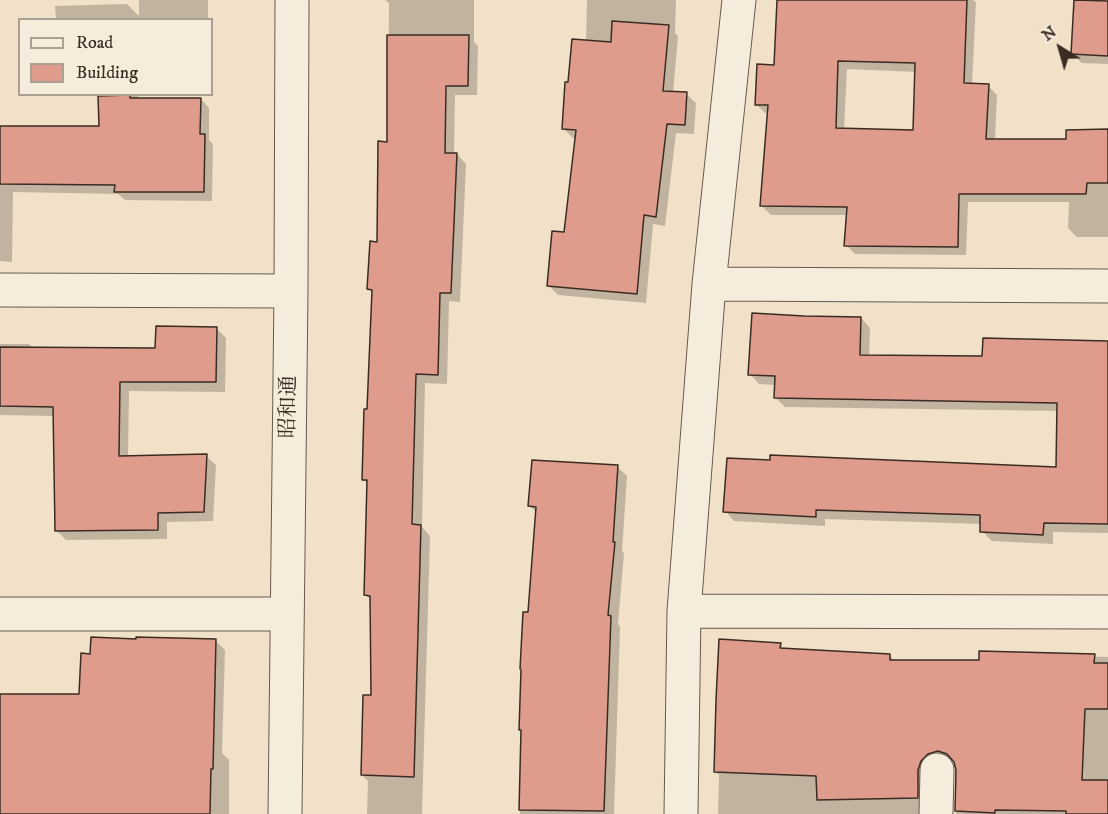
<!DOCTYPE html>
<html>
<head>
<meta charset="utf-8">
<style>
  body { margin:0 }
  #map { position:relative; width:1108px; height:814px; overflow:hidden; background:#f1e1c9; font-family:"IM FELL DW Pica",serif }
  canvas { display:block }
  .legend { position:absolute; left:18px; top:18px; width:195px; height:78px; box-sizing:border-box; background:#f6ecdc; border:2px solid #ab9f92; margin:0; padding:8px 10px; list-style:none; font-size:18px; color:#3a2c22 }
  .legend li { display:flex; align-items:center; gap:12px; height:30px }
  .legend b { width:30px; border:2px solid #ab9f92 }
  .north { position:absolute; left:1030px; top:18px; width:60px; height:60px; -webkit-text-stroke:4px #f6ecdc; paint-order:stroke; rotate:323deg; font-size:16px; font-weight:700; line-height:24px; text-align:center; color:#3a2c22 }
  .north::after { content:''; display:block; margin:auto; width:21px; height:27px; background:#3a2c22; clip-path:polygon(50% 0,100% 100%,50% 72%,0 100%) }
</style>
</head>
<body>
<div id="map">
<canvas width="1108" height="814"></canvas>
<ul class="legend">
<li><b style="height:8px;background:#f6ecdc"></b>Road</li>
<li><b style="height:16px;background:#df9c8d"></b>Building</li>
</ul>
<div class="north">N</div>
</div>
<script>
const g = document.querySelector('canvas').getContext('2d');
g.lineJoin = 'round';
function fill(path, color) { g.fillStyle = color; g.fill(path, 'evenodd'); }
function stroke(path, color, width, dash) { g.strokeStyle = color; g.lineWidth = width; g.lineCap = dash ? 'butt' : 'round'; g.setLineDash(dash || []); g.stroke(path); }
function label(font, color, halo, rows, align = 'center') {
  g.font = font + ' "IM FELL DW Pica","Noto Serif JP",serif'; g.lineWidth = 4.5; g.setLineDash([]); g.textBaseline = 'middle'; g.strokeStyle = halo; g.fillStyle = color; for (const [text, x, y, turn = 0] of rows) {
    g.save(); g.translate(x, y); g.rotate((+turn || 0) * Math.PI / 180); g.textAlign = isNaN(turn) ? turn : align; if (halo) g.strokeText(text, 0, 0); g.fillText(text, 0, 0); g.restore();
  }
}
const shadow = new Path2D(`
  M 139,0 L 208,0 L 208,20 L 56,20 L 55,6 L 127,4 L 139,16 Z
  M 385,0 L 474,0 L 474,42 L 478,46 L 477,95 L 455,95 L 454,154 L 457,154 L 466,164 L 460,302 L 449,301 L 447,384 L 425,383 L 422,527 L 430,536 L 422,814 L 367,814 L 368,781 L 362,775 L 372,696 L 371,600 L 366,595 L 369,485 L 363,479 L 369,411 L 373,293 L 369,289 L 378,243 L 388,143 L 389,3 Z
  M 587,0 L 676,0 L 675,33 L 678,36 L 673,93 L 686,94 L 696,103 L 694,134 L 676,133 L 665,226 L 653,224 L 646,303 L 558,295 L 548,285 L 566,234 L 577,138 L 573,138 L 563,128 L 569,84 L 586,42 Z
  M 779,0 L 973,0 L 976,2 L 972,85 L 988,86 L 997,95 L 995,141 L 1068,141 L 1108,131 L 1108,237 L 1077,237 L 1068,228 L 1069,202 L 968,202 L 966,255 L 855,254 L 846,245 L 848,215 L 771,215 L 762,206 L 769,113 L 765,113 L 756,104 L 776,67 ZM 847,69 L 917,72 L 914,131 L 844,129 Z
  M 1108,3 L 1108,64 L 1082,63 L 1072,54 Z
  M 99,94 L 138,94 L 138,99 L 201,99 L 209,108 L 209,140 L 213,144 L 212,201 L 125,200 L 118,194 L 13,192 L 12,262 L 0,261 L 0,128 L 100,127 Z
  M 861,318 L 870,328 L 869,356 L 984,358 L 1108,343 L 1108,533 L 1053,532 L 1053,544 L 992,541 L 982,531 L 982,524 L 825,519 L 825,526 L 734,521 L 725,511 L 1057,468 L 1058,411 L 785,407 L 775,397 L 776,385 L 759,384 L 750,374 Z
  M 216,328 L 226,338 L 225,392 L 129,391 L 128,457 L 206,456 L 216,465 L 213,521 L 167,522 L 167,539 L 66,540 L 56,530 L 55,416 L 0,415 L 0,344 L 29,344 L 34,349 L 157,349 Z
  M 617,467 L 627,476 L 622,551 L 624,553 L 618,624 L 620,627 L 614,814 L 520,814 L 522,731 L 537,513 L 530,506 Z
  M 138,640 L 215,640 L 225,650 L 222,753 L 229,760 L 229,814 L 0,814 L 0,695 L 81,695 L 92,655 Z
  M 780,645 L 786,650 L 889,655 L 895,661 L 981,662 L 981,653 L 1108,657 L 1108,814 L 956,814 L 957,770 L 955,762 L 947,760 L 926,814 L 718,814 L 719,775 L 715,772 Z`);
const building = new Path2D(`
  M 777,0 L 967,0 L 964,83 L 989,84 L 986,139 L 1066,139 L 1066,130 L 1108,129 L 1108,183 L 1087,183 L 1086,194 L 959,194 L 958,247 L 844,246 L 847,207 L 760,206 L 768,105 L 755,105 L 757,64 L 774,65 ZM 838,61 L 915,63 L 913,130 L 836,128 Z
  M 1074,0 L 1108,1 L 1108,56 L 1071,54 Z
  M 612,21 L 669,25 L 663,91 L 687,92 L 685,125 L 667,124 L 656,217 L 644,215 L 637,294 L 547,286 L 552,231 L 564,232 L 576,130 L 562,129 L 565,82 L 568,82 L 572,39 L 611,42 Z
  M 387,35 L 469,35 L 468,86 L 446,86 L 445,153 L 457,153 L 451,293 L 440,293 L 438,375 L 416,374 L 412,524 L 421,525 L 414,777 L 361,775 L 363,695 L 371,695 L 370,596 L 364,595 L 367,480 L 362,480 L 364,409 L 367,409 L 372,290 L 367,289 L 370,241 L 377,242 L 378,141 L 387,142 Z
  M 130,95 L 130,98 L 201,98 L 200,134 L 205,134 L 204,192 L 114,192 L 115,185 L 0,184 L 0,126 L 99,126 L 98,96 Z
  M 752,313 L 804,316 L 861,317 L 860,355 L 982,356 L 983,338 L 1108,341 L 1108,524 L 1044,523 L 1043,535 L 980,532 L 980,515 L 816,510 L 816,517 L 723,512 L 727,458 L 770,460 L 770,455 L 1056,467 L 1057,403 L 774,398 L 775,376 L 748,375 Z
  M 156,326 L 217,327 L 216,382 L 120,382 L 119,456 L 207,454 L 204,512 L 158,513 L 158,530 L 55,531 L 53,407 L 0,406 L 0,347 L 155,348 Z
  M 532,460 L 618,465 L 613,542 L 615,542 L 608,615 L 611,616 L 604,811 L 519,810 L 521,730 L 519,730 L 521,670 L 520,669 L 523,612 L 528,612 L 536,507 L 528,506 Z
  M 91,637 L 136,639 L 136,637 L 216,639 L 213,769 L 211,769 L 210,814 L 0,814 L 0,694 L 79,694 L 81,653 L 90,654 Z
  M 719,639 L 781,643 L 780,648 L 890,654 L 890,660 L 979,660 L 979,651 L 1095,654 L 1094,663 L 1108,663 L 1108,709 L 1085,709 L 1082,780 L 1108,780 L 1108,814 L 1066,814 L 1066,811 L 995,810 L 995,813 L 955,811 L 956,770 L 954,762 L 947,754 L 938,751 L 928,754 L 921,761 L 918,770 L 918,798 L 817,800 L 816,776 L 714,772 L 716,700 Z`);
const minor = new Path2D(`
  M 709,284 L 1108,286
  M 0,290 L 291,291
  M 684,611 L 1108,612
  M 0,614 L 287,614
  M 285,814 L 291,291 L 292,0
  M 681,814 L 684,611 L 709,284 L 739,0
  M 936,814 L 937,770`);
const streetNames = [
  ["昭和通",290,407,-89]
];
fill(shadow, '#0003');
fill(building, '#df9c8d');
stroke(building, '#3a2c22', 1.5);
stroke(minor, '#68594c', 35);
stroke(minor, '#f6ecdc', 33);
label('21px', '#3a2c22', '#f6ecdc', streetNames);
</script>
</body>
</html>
